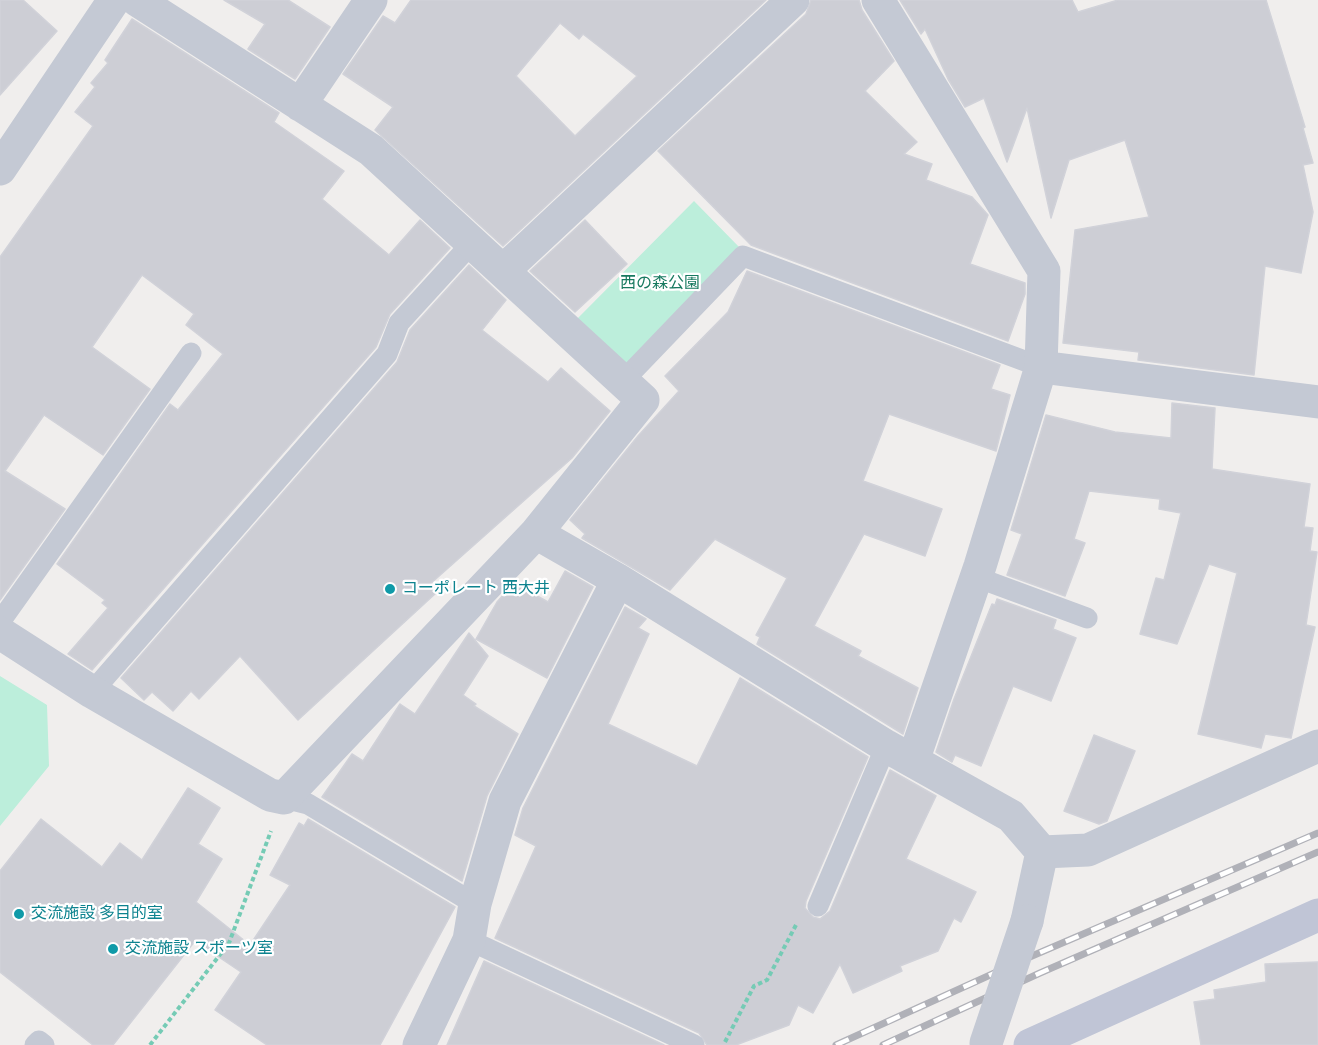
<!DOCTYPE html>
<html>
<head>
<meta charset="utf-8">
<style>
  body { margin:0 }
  canvas { display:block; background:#f0eeed }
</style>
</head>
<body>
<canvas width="1318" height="1045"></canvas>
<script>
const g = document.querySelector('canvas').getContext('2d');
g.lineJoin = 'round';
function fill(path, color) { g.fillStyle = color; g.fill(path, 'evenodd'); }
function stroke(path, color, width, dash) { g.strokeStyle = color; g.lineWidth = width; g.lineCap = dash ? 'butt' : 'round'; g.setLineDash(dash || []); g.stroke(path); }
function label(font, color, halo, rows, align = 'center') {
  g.font = font + ' "Nunito Sans","Noto Sans JP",sans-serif'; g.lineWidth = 4.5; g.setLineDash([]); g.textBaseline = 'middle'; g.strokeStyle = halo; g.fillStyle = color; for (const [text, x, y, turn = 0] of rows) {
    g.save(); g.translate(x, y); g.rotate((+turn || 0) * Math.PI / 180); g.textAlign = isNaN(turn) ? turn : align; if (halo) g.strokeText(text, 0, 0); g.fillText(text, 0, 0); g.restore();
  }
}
const green = new Path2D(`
  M 694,201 L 741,249 L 627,366 L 577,319 Z
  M 0,676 L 47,705 L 49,766 L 0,826 Z`);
const building = new Path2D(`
  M 0,0 L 23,0 L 57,31 L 0,95 Z
  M 224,0 L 288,0 L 330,27 L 295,79 L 248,49 L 265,24 Z
  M 411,0 L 766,0 L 503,246 L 375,130 L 393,107 L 343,74 L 383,16 L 395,23 ZM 560,23 L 579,39 L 583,34 L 637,76 L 575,136 L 516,76 Z
  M 811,0 L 859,0 L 862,10 L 894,61 L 865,91 L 917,142 L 904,154 L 932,164 L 926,180 L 972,197 L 988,215 L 970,264 L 1025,283 L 1025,294 L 1008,341 L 751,245 L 658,151 L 806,14 Z
  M 900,0 L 1072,0 L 1078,12 L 1118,0 L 1266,0 L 1305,127 L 1303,128 L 1313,163 L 1303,165 L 1313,212 L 1301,273 L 1265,266 L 1254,375 L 1138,360 L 1139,352 L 1063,343 L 1075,230 L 1149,217 L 1125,140 L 1069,160 L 1051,218 L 1027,108 L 1007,162 L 984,98 L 965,107 L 948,79 L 925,29 L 921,34 Z
  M 132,19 L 279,113 L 274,122 L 344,171 L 322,199 L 389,255 L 420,220 L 450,248 L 390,314 L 376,347 L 92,670 L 68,654 L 108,608 L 102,603 L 105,600 L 57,564 L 170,404 L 178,410 L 223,354 L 186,325 L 194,314 L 142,275 L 92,347 L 150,389 L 103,455 L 44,415 L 5,471 L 65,509 L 0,600 L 0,257 L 93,126 L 75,112 L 95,87 L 91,83 L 108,63 L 105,60 Z
  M 585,220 L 627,264 L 575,312 L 530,271 Z
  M 469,265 L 506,300 L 482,330 L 548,382 L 561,368 L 610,411 L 572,458 L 429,585 L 436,593 L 298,720 L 240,656 L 199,699 L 191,691 L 173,711 L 152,692 L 144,700 L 121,678 L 397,362 L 410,330 Z
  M 747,271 L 1000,365 L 991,389 L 1010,395 L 996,451 L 889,414 L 863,481 L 942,509 L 925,556 L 864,534 L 814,626 L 861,651 L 858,656 L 918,688 L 903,734 L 757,644 L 760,637 L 756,635 L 787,578 L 715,539 L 670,590 L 582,538 L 585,534 L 570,520 L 638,436 L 679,391 L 665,376 L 728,312 Z
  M 1172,403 L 1215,408 L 1212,469 L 1310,484 L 1304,527 L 1313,528 L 1310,551 L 1317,552 L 1306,625 L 1315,627 L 1291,738 L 1265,734 L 1261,748 L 1198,734 L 1237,573 L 1209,564 L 1177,644 L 1140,634 L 1156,578 L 1164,580 L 1181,513 L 1159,509 L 1160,499 L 1089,491 L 1074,539 L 1085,543 L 1065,596 L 1007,575 L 1022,534 L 1011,530 L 1046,415 L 1115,432 L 1171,438 Z
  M 565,571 L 593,587 L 547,678 L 476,639 L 497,602 L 514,583 L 548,602 Z
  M 997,599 L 1056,620 L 1053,629 L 1076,638 L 1051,701 L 1013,686 L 981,766 L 955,755 L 952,762 L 936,752 L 954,699 L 992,604 L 995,605 Z
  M 625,607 L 646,619 L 638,628 L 649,634 L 608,724 L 697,766 L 740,678 L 868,757 L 806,901 L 805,908 L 813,917 L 820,919 L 830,911 L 890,770 L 936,796 L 906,859 L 976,892 L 961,922 L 954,918 L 938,951 L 900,966 L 902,971 L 853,993 L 840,964 L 813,1013 L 798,1005 L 789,1025 L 736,1045 L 707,1045 L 699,1033 L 495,938 L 536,846 L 515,835 L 523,808 Z
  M 469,633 L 488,656 L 463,695 L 476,704 L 474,706 L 518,734 L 487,796 L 462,881 L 322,797 L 352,754 L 363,761 L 400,704 L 415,714 Z
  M 1094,735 L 1135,751 L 1107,821 L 1099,824 L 1064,811 Z
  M 188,788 L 220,808 L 198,844 L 222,859 L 196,902 L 250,945 L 290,885 L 270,875 L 299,823 L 304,826 L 308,819 L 455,907 L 380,1045 L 267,1045 L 215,1010 L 241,972 L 195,941 L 113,1045 L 93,1045 L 0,972 L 0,871 L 41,819 L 102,867 L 120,843 L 142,860 Z
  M 484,961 L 664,1045 L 447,1045 Z
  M 1318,962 L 1318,1045 L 1201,1045 L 1194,1002 L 1215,999 L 1214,990 L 1266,982 L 1265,964 Z`);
const path = new Path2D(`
  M 725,1042 L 754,986 L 767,980 L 796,925
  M 150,1045 L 229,943 L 271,831`);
const lane = new Path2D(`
  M 623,381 L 743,256 L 1041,367
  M 976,577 L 1087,618
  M 0,622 L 191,353
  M 92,692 L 387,354 L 399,323 L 472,243
  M 284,798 L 308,804 L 475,904
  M 818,906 L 886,746
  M 469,940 L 694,1045
  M 35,1045 L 39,1041 L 44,1045`);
const street = new Path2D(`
  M 878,0 L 1044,271 L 1041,367 L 980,566 L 913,761
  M 300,105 L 371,0
  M 0,169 L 114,0
  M 503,271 L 793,0
  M 1041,367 L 1318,402
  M 536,533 L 618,580 L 886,746 L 1011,816 L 1042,852 L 1088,850 L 1318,746
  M 0,633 L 92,692 L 270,795 L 284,798 L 536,533 L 643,400 L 371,150 L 137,0
  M 1027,921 L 1042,852
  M 419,1045 L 469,940 L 475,904 L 505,801 L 618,580`);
const secondary = new Path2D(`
  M 1030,1045 L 1318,915`);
const rail = new Path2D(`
  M 836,1045 L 1032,956 L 1318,833
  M 883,1045 L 1040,973 L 1318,852`);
const streetBridge = new Path2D(`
  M 986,1043 L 1027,921`);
const markers = [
  [390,589,6,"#0f9aa8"],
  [19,914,6,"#0f9aa8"],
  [113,949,6,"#0f9aa8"]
];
const parkNames = [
  ["西の森公園",660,284]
];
const cultureNames = [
  ["コーポレート 西大井",402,589],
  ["交流施設 多目的室",31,914],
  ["交流施設 スポーツ室",125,949]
];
fill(green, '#bceedb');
fill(building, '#cdced5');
stroke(building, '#d1d2d9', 1.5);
stroke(path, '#75cbb5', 4, [4.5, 3]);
stroke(lane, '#c4c9d4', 21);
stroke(street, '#c4c9d4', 33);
stroke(secondary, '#c0c5d6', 33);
stroke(rail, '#b0b1b8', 7);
stroke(rail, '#fff', 4.5, [14]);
stroke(streetBridge, '#c4c9d4', 33);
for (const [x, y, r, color] of markers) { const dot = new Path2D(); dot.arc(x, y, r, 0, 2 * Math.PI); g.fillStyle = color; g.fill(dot); stroke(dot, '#fff', 2); }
label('16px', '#187a60', '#fff', parkNames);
label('16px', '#0d838f', '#fff', cultureNames, 'left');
</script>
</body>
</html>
